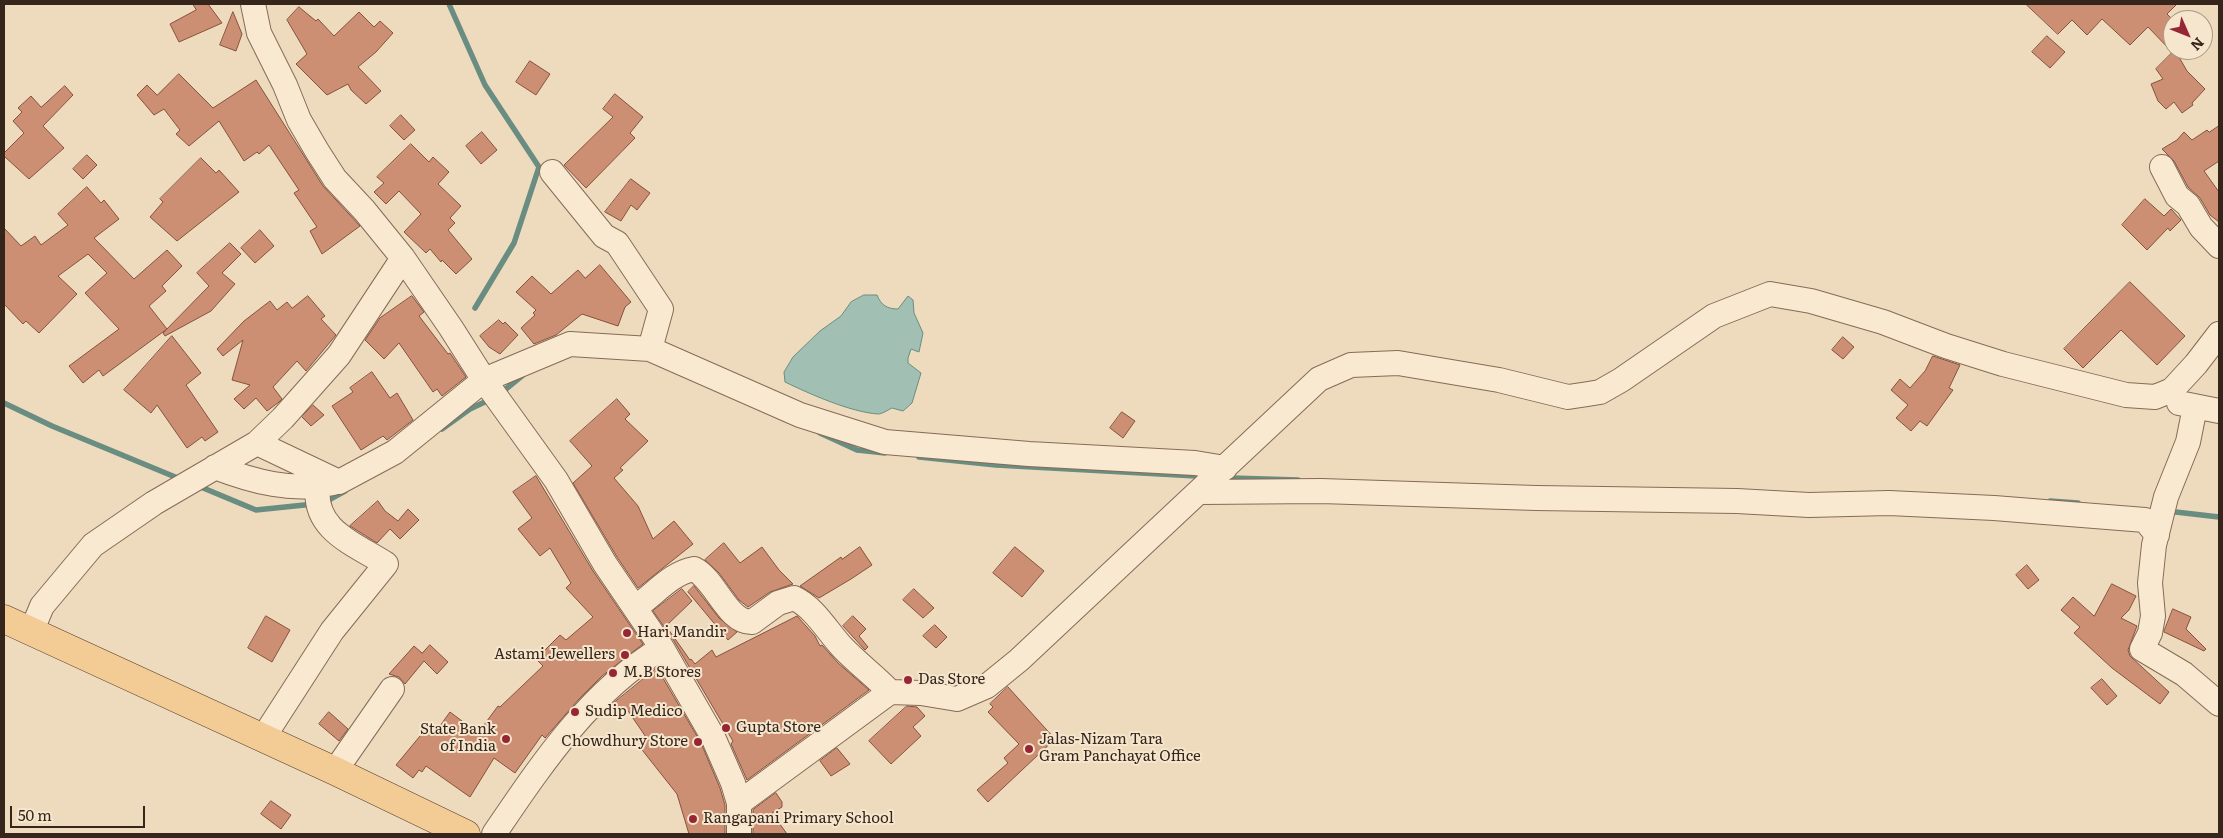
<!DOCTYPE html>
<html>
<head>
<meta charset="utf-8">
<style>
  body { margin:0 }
  #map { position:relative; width:2223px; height:838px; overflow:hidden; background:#eedbbe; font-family:Literata,serif }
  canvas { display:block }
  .frame { position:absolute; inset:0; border:5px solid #35251b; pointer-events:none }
  .north { position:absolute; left:2163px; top:10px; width:50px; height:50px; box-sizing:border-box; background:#f5e6cd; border:1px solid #a89986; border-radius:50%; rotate:134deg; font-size:14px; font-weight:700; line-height:20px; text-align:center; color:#35251b }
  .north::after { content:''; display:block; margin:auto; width:18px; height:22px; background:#962633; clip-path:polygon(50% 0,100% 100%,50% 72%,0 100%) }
  .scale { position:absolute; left:10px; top:806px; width:135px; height:22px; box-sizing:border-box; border:2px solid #35251b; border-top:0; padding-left:6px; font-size:15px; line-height:18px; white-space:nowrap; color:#35251b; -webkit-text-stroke:4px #f5e6cd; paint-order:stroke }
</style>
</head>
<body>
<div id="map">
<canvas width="2223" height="838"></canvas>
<div class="frame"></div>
<div class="north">N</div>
<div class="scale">50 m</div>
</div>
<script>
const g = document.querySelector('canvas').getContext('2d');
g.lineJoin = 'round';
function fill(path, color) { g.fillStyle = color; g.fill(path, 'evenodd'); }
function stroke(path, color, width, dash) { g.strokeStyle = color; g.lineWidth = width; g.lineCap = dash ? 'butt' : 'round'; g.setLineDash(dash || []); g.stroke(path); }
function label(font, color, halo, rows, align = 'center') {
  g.font = font + ' Literata,serif'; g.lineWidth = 4; g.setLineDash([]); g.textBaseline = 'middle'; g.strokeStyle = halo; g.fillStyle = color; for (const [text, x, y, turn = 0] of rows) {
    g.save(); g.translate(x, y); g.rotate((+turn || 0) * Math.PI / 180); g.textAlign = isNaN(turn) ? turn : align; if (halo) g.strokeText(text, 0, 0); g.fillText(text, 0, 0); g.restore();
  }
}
const water = new Path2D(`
  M 864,295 L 877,295 C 881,305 887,309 898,309 L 908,296 L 913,300 L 914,313 L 923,333 L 919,352 L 911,349 L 908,358 L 908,363 L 921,373 L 912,403 L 903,411 L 892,408 C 888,410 882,414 878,414 C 850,412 810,394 785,382 L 784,372 L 793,357 L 820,331 L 841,316 L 851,302 Z`);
const stream = new Path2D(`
  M 449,4 L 485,85 L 539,167 L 514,243 L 475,308
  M 501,393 L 523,375
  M 4,403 L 52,426 L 180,479
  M 442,429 L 470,409 L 491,399
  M 820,433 L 857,450 L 885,453
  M 919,457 L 996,465 L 1196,476
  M 1232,478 L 1298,480
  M 196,485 L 256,510 L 314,504
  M 2050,501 L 2078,503
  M 325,502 L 345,491
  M 2167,511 L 2219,517`);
const building = new Path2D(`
  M 193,4 L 208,4 L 222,23 L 179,42 L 170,24 L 196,10 Z
  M 2026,4 L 2177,4 L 2167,14 L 2173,20 L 2173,53 L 2148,27 L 2130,45 L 2102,19 L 2087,35 L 2072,20 L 2058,34 Z
  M 299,7 L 316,21 L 318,19 L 334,36 L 359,12 L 374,27 L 380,21 L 393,33 L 376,52 L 358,67 L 381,91 L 366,104 L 351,90 L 348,84 L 327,95 L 296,64 L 307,54 L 287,20 Z
  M 233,12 L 242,34 L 236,51 L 220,45 Z
  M 2047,36 L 2065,52 L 2050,68 L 2032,52 Z
  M 2175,50 L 2187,71 L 2205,89 L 2192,103 L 2193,105 L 2182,113 L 2174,102 L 2166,109 L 2158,101 L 2151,84 L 2163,79 L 2156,69 Z
  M 530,61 L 550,74 L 536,95 L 516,82 Z
  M 179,74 L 213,108 L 256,80 L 323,186 L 360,226 L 322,254 L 310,231 L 317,227 L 294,193 L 299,190 L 269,145 L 259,154 L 257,152 L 244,161 L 219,121 L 189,146 L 176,134 L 180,130 L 164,109 L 154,115 L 137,95 L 147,85 L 157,95 Z
  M 65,86 L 73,95 L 43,126 L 64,148 L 29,179 L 4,156 L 4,153 L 24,133 L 13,121 L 22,112 L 18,108 L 31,96 L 41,107 Z
  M 615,94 L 643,117 L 630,133 L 635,138 L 586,188 L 564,165 L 613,117 L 603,109 Z
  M 401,115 L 415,130 L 404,140 L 390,126 Z
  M 2219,126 L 2219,161 L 2204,171 L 2219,192 L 2219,222 L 2210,215 L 2200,198 L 2188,187 L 2174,161 L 2162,149 L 2177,140 L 2184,132 L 2192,140 L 2207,130 L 2209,132 Z
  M 482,132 L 497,150 L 481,164 L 466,146 Z
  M 411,144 L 429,162 L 433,157 L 449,172 L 438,184 L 461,206 L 450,218 L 455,223 L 448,230 L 472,259 L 456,274 L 442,260 L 441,262 L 430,249 L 426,253 L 404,232 L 421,214 L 399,191 L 386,204 L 374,192 L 384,183 L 377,177 Z
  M 87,155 L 97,165 L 83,179 L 73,169 Z
  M 201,158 L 216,173 L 219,170 L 239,192 L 177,241 L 150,217 L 163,202 L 160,199 Z
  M 631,179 L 650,193 L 637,210 L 631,205 L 621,221 L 605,212 Z
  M 87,187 L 101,203 L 104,200 L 119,219 L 94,238 L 134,279 L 167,250 L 182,266 L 162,286 L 166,291 L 149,306 L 167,329 L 103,376 L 99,370 L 83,383 L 69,366 L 119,329 L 85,293 L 107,273 L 88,254 L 58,276 L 77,294 L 39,333 L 26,321 L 23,324 L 4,304 L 4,228 L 21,246 L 35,236 L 41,245 L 68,225 L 58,214 Z
  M 2145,199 L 2164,216 L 2171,209 L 2181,220 L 2170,231 L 2168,228 L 2147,250 L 2122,225 Z
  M 260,230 L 274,246 L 255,263 L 241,248 Z
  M 230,243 L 241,254 L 222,273 L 235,284 L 211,311 L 165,336 L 163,333 L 209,286 L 197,273 Z
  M 600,265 L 631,302 L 625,307 L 618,326 L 582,314 L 556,335 L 534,344 L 521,328 L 535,315 L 533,313 L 536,310 L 516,292 L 532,276 L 551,294 L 578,270 L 585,278 Z
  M 2130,282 L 2185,336 L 2157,365 L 2121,330 L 2083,368 L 2064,349 Z
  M 308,296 L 325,316 L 321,319 L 336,335 L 306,371 L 297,361 L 273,387 L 282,399 L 279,402 L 267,411 L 256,398 L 244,409 L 234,399 L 250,385 L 232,380 L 243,340 L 223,356 L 217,349 L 244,321 L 270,301 L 277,310 L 287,302 L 292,308 Z
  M 412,296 L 424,312 L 419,316 L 448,354 L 450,353 L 466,377 L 442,396 L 437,389 L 433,392 L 399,343 L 384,359 L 365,340 L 380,318 Z
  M 499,320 L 503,324 L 505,322 L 518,335 L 500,354 L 489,347 L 480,336 Z
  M 172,336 L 201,373 L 186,385 L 218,432 L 205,441 L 202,437 L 187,448 L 157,405 L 151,413 L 124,390 Z
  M 1843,337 L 1854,347 L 1843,359 L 1832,350 Z
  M 1933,356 L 1960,365 L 1949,388 L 1953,390 L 1927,426 L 1920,421 L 1911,431 L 1896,418 L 1908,405 L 1891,390 L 1900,379 L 1910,388 L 1925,371 Z
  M 372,372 L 390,398 L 397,393 L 413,420 L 387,440 L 383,436 L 361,450 L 332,406 L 353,392 L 350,388 Z
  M 617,399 L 630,414 L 625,419 L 648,441 L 620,468 L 623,470 L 614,478 L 638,506 L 653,539 L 674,521 L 693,544 L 638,588 L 617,557 L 573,483 L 592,466 L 570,441 Z
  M 313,405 L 324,415 L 311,426 L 302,417 Z
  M 1122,412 L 1135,421 L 1123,438 L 1110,428 Z
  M 536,476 L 593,571 L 643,644 L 602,676 L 579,699 L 545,738 L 542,735 L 515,773 L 494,758 L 470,797 L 426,766 L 422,772 L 419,770 L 413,778 L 396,765 L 430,724 L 437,730 L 450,712 L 478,733 L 498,706 L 500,707 L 543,666 L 536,659 L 560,635 L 566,640 L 593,617 L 566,588 L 571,583 L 550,548 L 540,556 L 518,529 L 532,518 L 513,492 Z
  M 378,501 L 385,511 L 398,521 L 408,509 L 419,520 L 400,539 L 390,529 L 377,543 L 350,526 Z
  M 724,543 L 740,563 L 762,547 L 779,570 L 793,584 L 770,592 L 748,607 L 739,600 L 719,573 L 705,560 Z
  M 860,547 L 872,565 L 851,579 L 819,598 L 800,586 L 841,557 L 842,559 Z
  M 1015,547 L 1044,571 L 1022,597 L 993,573 Z
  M 2027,565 L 2039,580 L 2028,589 L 2016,575 Z
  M 2112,584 L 2136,596 L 2129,610 L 2121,618 L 2137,626 L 2128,650 L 2130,656 L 2169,692 L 2160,704 L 2112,668 L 2074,633 L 2080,627 L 2061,610 L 2073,597 L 2094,616 Z
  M 694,586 L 719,618 L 737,632 L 728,640 L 688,592 Z
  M 682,589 L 692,601 L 666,626 L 690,660 L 691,659 L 695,664 L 712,650 L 716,657 L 797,616 L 815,636 L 820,646 L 822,645 L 838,663 L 869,690 L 747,780 L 731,744 L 733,741 L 674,641 L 653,611 Z
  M 914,589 L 934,608 L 923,618 L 903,600 Z
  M 2173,609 L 2191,617 L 2186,629 L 2206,649 L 2204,651 L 2164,632 Z
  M 266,616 L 290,630 L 272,662 L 248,648 Z
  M 853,616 L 866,629 L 859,636 L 868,647 L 865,650 L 843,626 Z
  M 935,625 L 947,637 L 936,648 L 923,636 Z
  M 430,645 L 448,662 L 437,674 L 424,661 L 405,684 L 399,677 L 389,674 L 414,646 L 422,653 Z
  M 657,668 L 701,743 L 720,788 L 725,805 L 725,834 L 689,834 L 677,794 L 639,746 L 648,740 L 626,708 L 615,716 L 609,707 Z
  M 2102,679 L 2117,696 L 2107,705 L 2091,688 Z
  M 1008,687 L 1055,739 L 988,802 L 977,790 L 1008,763 L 1004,758 L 1019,744 L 988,712 L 993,707 L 990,704 Z
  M 907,706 L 917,707 L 925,716 L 913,727 L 921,736 L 891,764 L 869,741 Z
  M 329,712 L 348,729 L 339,741 L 319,724 Z
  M 837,748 L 850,764 L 831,776 L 820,761 Z
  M 776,793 L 782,802 L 782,807 L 772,813 L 787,834 L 753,834 L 753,810 Z
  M 271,801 L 291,815 L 281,829 L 261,814 Z`);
const minor = new Path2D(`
  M 253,4 L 259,33 L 285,85 L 299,120 L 317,151 L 335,179 L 364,210 L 403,258 L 451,328 L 484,380 L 556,480 L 605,564 L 662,648 L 713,737 L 733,783 L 739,803 L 739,834
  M 2162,167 L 2177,196 L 2188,205 L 2201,227 L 2219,246
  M 552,172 L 604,236 L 617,243 L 661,309 L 650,349
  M 2179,403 L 2219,411
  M 2195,407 L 2188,442 L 2166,497 L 2154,545 L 2150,583 L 2153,616 L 2150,633 L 2142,649 L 2184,674 L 2219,704
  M 257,443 L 339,482 L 395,452 L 484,380 L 570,344 L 650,349 L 800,415 L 885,442 L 1029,454 L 1195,463 L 1225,468
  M 215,467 C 254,482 292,492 333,483
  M 1201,492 L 1321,491 L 1536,498 L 1737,501 L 1809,505 L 1889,503 L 1994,508 L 2145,520 L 2157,535
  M 636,607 C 655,594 671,573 694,569 C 716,580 727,623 752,622 L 778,603 L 794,598 C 815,608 827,631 842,647 C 857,663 875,676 890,692
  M 32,630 L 42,606 L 93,545 L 154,503 L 257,443 L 283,418 L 339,355 L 403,258
  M 263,738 L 332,631 L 386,564 C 355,544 312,530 318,486
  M 335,771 L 392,689
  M 739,803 L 890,692 L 921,693 L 957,699 L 987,686 L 1019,660 L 1319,379 L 1351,365 L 1398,363 L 1499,380 L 1568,397 L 1588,394 L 1600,392 L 1621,380 L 1714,316 L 1770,294 L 1811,301 L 1883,322 L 1946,346 L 2003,364 L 2126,395 L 2155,397 L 2172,390 L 2196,364 L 2219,334
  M 494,834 C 541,765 589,692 662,648`);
const major = new Path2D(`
  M 4,619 L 335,771 L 466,834`);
const markers = [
  [627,633,5,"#962633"],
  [625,655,5,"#962633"],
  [613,673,5,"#962633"],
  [908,680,5,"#962633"],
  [575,712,5,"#962633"],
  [726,728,5,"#962633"],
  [506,739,5,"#962633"],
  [698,742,5,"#962633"],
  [1029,749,5,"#962633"],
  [693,819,5,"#962633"]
];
const poiNames = [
  ["Hari Mandir",637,633],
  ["Astami Jewellers",615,655,"right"],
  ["M.B Stores",623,673],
  ["Das Store",918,680],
  ["Sudip Medico",585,712],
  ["Gupta Store",736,728],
  ["State Bank",496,730,"right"],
  ["of India",496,747,"right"],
  ["Jalas-Nizam Tara",1039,740],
  ["Gram Panchayat Office",1039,757],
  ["Chowdhury Store",688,742,"right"],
  ["Rangapani Primary School",703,819]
];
fill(water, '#a1bfb3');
stroke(water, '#698d80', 1);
stroke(stream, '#698d80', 5.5);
fill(building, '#cd8f73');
stroke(building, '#85523c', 1);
stroke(minor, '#866b57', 26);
stroke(major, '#533a2b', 29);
stroke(minor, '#f9e9d1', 24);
stroke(major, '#f3cb94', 28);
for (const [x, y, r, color] of markers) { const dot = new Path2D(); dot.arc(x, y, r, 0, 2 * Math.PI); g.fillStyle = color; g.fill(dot); stroke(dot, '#f5e6cd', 2); }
label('15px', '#35251b', '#f5e6cd', poiNames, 'left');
</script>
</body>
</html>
